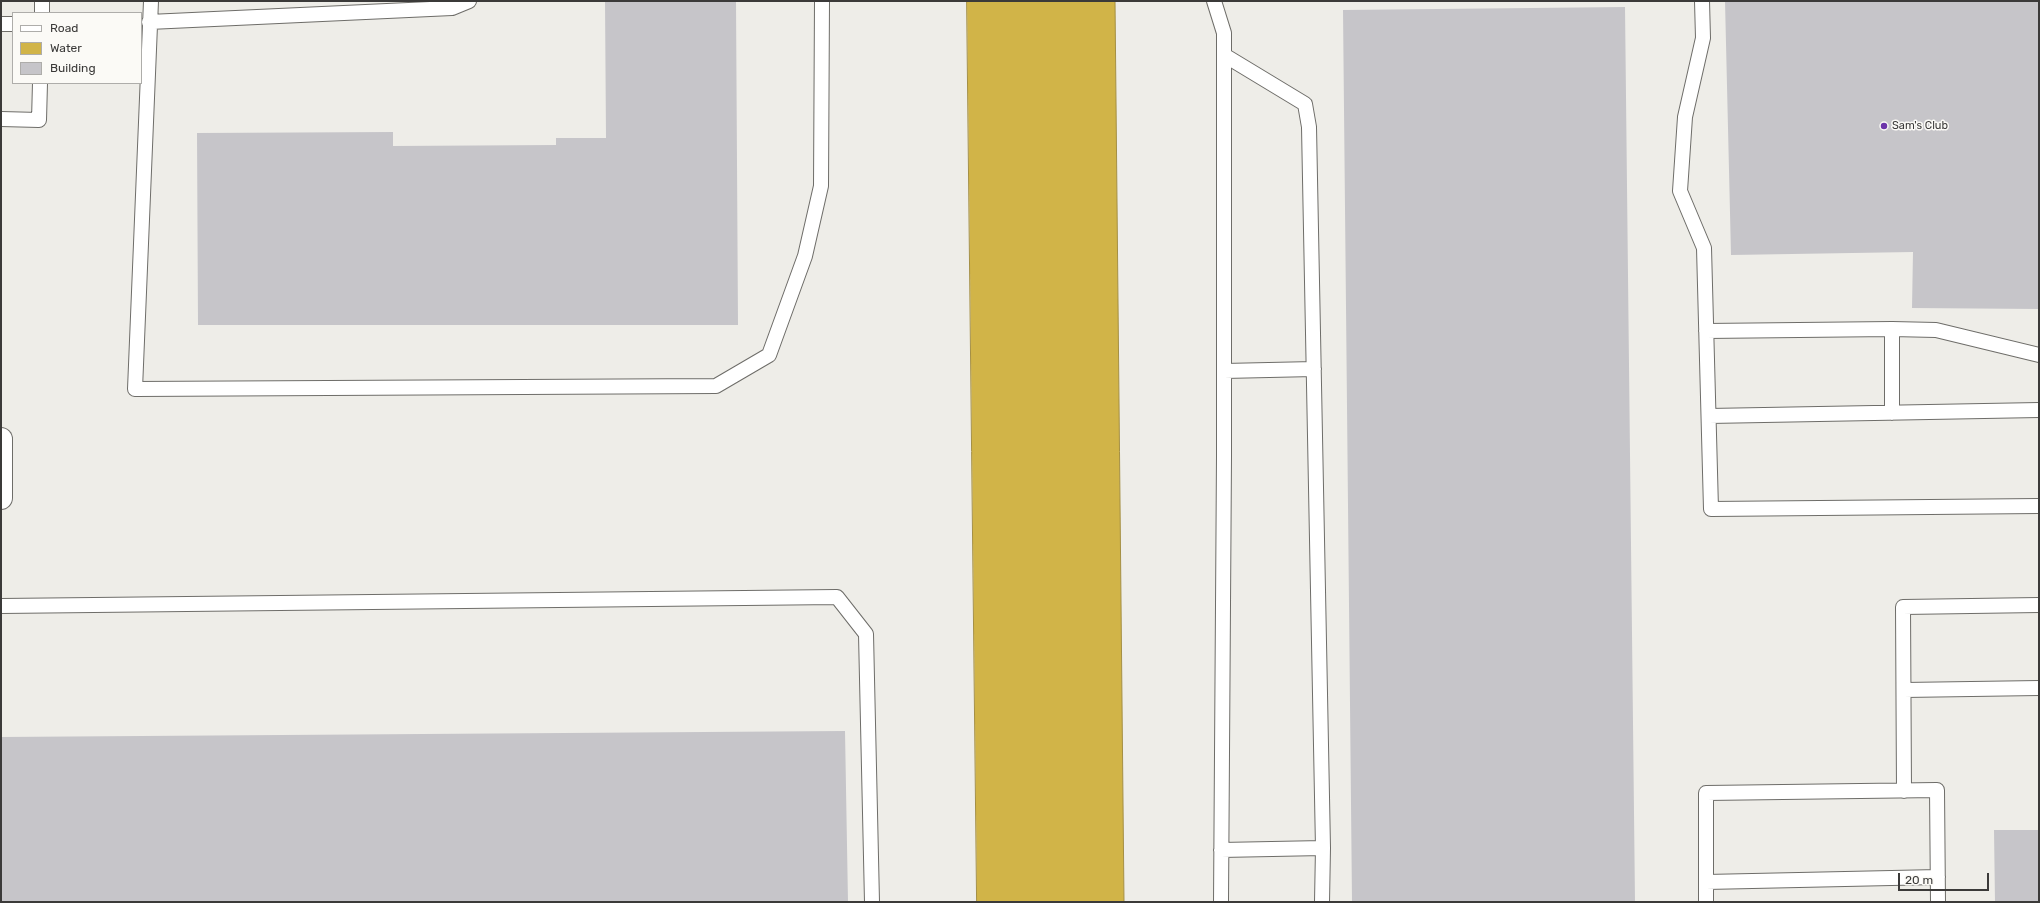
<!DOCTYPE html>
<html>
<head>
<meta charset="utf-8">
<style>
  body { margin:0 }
  #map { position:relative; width:2040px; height:903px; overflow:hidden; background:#eeede8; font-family:Rubik,sans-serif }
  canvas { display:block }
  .frame { position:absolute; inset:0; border:2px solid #3b3a39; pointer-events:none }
  .legend { position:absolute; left:12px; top:12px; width:130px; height:72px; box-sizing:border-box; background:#fbfaf6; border:1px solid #aeadaa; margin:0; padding:5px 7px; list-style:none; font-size:12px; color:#3b3a39 }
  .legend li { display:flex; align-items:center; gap:8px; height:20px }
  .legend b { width:20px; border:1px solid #aeadaa }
  .scale { position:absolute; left:1898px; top:873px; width:91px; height:18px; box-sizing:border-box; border:2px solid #3b3a39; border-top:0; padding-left:5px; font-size:12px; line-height:14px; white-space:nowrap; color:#3b3a39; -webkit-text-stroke:3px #fbfaf6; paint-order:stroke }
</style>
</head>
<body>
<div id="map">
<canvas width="2040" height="903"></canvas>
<div class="frame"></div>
<ul class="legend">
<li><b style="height:5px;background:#fff"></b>Road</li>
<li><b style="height:11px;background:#d1b448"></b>Water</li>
<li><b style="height:11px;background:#c6c5c9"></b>Building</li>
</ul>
<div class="scale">20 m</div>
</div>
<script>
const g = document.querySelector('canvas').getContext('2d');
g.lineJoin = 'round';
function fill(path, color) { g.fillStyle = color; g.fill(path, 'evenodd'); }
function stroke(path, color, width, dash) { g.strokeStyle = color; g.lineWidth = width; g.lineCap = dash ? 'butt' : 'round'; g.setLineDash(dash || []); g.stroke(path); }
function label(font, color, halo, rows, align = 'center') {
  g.font = font + ' Rubik,sans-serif'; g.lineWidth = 3; g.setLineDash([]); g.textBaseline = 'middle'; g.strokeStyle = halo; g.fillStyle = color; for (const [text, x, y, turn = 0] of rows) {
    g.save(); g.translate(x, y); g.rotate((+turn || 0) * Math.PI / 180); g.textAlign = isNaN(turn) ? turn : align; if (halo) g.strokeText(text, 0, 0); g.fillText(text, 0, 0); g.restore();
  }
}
const water = new Path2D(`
  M 967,1 L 1115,1 L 1124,902 L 977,902 Z`);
const building = new Path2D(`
  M 605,1 L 736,1 L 738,325 L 198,325 L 197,133 L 393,132 L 393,146 L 556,145 L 556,138 L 606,138 Z
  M 1725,1 L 2039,1 L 2039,309 L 1912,308 L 1913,252 L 1731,255 Z
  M 1625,7 L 1635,902 L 1352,902 L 1343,10 Z
  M 845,731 L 848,902 L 1,902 L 1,737 Z
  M 1994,830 L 2039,830 L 2039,902 L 1995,902 Z`);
const service = new Path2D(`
  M 151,1 L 135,389 L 716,386 L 769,355 L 805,256 L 821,186 L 822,1
  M 1214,1 L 1224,33 L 1224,456 L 1221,902
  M 1702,1 L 1703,38 L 1685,117 L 1680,191 L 1704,248 L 1711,509 L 2039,506
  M 42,13 L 42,1
  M 149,22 L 452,8 L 469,1
  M 1,24 L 13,24
  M 1,119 L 39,120 L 40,83
  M 1892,329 L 1936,330 L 2039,355
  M 1706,331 L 1892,329 L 1892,413
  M 1224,371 L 1314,369
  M 1709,416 L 2039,410
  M 1,606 L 837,597 L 866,634 L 872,902
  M 1904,690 L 2039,688
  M 1904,791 L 1903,607 L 2039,605
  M 1221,850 L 1323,848 L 1309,127 L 1305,104 L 1224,55
  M 1706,882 L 1938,877
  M 1322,902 L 1323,848
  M 1706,902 L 1706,793 L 1937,790 L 1938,902`);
const minor = new Path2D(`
  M 1,439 L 1,498`);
const markers = [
  [1884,126,4,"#6c34aa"]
];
const poiNames = [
  ["Sam's Club",1892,126]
];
fill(water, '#d1b448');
stroke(water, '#a48f44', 1);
fill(building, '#c6c5c9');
stroke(service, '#6e6d69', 16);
stroke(minor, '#6e6d69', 24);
stroke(service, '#fff', 14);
stroke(minor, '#fff', 22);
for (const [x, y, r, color] of markers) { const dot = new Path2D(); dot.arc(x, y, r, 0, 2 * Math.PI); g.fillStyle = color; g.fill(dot); stroke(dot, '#fbfaf6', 1.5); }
label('11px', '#3b3a39', '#fbfaf6', poiNames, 'left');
</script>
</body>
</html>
